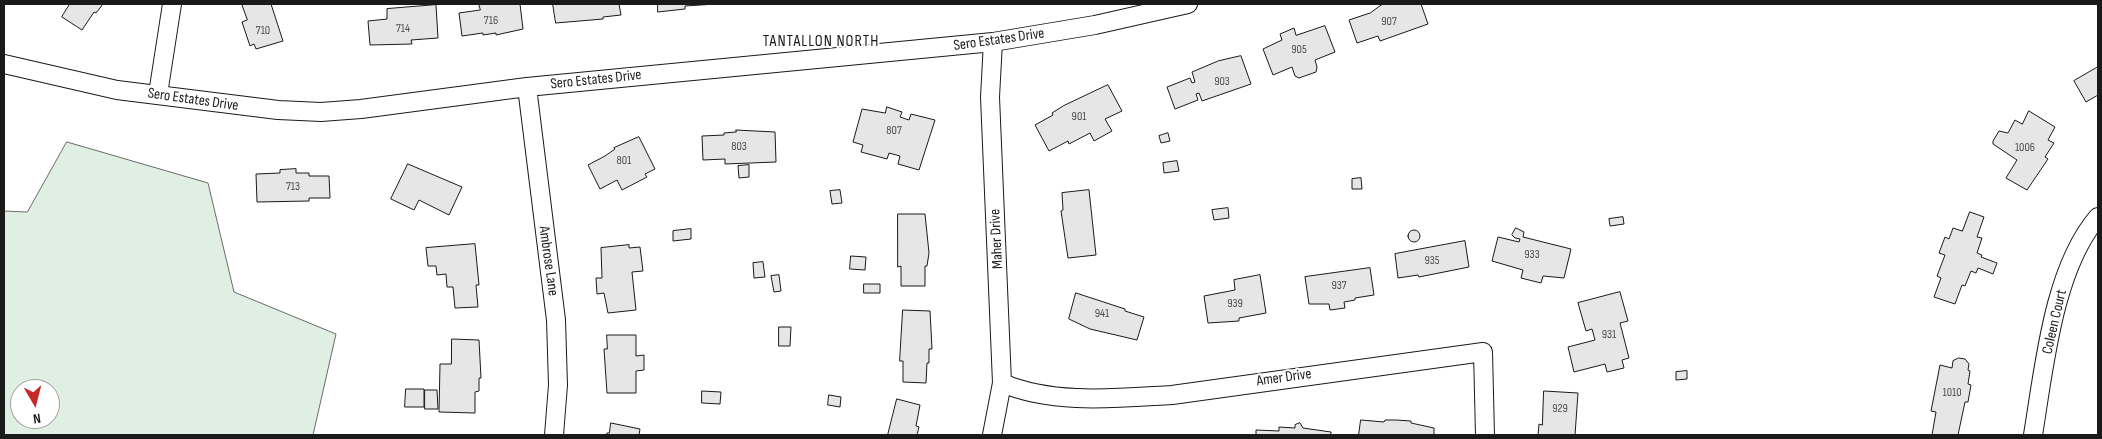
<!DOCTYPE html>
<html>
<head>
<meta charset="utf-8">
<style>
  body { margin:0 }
  #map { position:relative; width:2102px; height:439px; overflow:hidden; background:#fff; font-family:"Sofia Sans Condensed",sans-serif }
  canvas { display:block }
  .frame { position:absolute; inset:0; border:5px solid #1a1a1a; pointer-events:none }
  .north { position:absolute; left:10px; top:379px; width:50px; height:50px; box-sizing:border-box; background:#fff; border:1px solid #a3a3a3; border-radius:50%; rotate:172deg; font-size:14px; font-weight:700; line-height:20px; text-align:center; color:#1a1a1a }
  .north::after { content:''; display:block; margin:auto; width:18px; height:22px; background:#c62828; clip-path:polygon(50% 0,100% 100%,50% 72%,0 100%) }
</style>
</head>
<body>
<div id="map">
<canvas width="2102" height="439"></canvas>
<div class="frame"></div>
<div class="north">N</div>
</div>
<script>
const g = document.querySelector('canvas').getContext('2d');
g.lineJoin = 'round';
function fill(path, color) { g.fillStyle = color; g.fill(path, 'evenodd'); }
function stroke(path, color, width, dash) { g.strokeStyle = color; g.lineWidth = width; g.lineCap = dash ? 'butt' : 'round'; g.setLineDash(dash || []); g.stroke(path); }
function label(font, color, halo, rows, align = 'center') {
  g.font = font + ' "Sofia Sans Condensed",sans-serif'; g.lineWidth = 4; g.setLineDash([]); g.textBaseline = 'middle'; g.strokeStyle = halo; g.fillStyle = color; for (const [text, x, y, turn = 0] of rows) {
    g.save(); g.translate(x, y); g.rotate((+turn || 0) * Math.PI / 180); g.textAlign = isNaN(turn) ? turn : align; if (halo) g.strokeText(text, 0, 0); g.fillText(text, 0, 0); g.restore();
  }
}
const green = new Path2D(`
  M 67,142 L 208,183 L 234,292 L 336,334 L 313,435 L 4,435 L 4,211 L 27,212 ZM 20,389 L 50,389 L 50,419 L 20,419 Z`);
const building = new Path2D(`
  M 70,4 L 103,4 L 96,13 L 94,12 L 82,30 L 62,17 Z
  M 242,4 L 271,4 L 283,41 L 256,49 L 254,44 L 250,46 L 242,22 L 247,20 Z
  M 479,4 L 520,4 L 523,29 L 496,35 L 496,33 L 483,35 L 483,33 L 462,36 L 459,13 L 480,10 Z
  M 553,4 L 619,4 L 621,15 L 603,17 L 603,19 L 556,23 Z
  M 658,4 L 716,4 L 685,6 L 685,9 L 658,12 Z
  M 1383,4 L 1421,4 L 1428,24 L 1380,41 L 1378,36 L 1357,43 L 1349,20 L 1370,13 Z
  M 436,5 L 438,38 L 411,40 L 412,44 L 370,45 L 368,21 L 387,19 L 387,9 Z
  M 1325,26 L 1335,52 L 1315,60 L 1317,67 L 1316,72 L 1299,78 L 1295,76 L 1292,67 L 1273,75 L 1263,49 L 1282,40 L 1280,34 L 1294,28 L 1296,35 Z
  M 1241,56 L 1251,84 L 1202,101 L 1199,93 L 1196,94 L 1198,100 L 1175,109 L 1167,87 L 1190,78 L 1192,83 L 1195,82 L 1192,72 L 1218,61 Z
  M 2098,67 L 2098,95 L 2086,102 L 2074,81 Z
  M 1108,85 L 1122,111 L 1105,119 L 1112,131 L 1094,141 L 1090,133 L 1069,144 L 1068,141 L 1049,151 L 1035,125 L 1053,115 L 1052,113 L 1063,106 Z
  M 887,107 L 902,112 L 900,117 L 909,120 L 911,114 L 935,120 L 919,170 L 898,164 L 900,156 L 889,153 L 887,159 L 861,152 L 863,145 L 853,142 L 862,109 L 885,113 Z
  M 2029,111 L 2055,127 L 2048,140 L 2054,143 L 2045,157 L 2048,159 L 2027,190 L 2006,178 L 2017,160 L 1993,144 L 1993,141 L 1999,131 L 2008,133 L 2015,120 L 2022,124 Z
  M 736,130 L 775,132 L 776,162 L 725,164 L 725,159 L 703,160 L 702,136 L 724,135 L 724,133 L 736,132 Z
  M 1168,133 L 1170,141 L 1161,143 L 1159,136 Z
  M 639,137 L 655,169 L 645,174 L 647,177 L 622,190 L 617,180 L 600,189 L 588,165 L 605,156 L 615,149 L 614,148 Z
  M 1177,161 L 1179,171 L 1164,173 L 1163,163 Z
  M 408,164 L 462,187 L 449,215 L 419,200 L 414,210 L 391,199 Z
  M 749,165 L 749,177 L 739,178 L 738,166 Z
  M 296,169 L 296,173 L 309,173 L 309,176 L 329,176 L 330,198 L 309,198 L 309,201 L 257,202 L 256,174 L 280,173 L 280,170 Z
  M 1361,178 L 1362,189 L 1352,189 L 1352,179 Z
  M 840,190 L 842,203 L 832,204 L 830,191 Z
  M 1089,190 L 1096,255 L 1068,258 L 1061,211 L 1063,210 L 1062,193 Z
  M 1228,208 L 1229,218 L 1214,220 L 1212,210 Z
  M 1970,212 L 1984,217 L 1977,237 L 1982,238 L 1977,253 L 1982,255 L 1981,257 L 1997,263 L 1993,274 L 1978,268 L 1976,273 L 1971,271 L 1965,286 L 1962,285 L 1955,304 L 1934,297 L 1941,278 L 1937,276 L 1945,255 L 1939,253 L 1945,237 L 1949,239 L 1953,228 L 1962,231 Z
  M 898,214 L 925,214 L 929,253 L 927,266 L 925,266 L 925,286 L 901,286 L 901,266 L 898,267 Z
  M 1623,217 L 1624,224 L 1610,226 L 1609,219 Z
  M 1516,228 L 1524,232 L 1523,237 L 1571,249 L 1564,278 L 1543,276 L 1541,283 L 1521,278 L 1523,270 L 1492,261 L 1498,237 L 1519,242 L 1520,239 L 1515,238 L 1512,235 Z
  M 691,229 L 691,239 L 673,241 L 673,231 Z
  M1408 236a6 6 0 1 1 12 0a6 6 0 1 1-12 0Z
  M 1465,241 L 1469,267 L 1419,277 L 1418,275 L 1398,278 L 1395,254 Z
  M 475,244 L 479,285 L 476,285 L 478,307 L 455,308 L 453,287 L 447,287 L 446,274 L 437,275 L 436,266 L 428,266 L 426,248 Z
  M 629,245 L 629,248 L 640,247 L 643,271 L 632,272 L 636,310 L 608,313 L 604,293 L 597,294 L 596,278 L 602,278 L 601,248 Z
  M 851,256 L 866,257 L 865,270 L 850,269 Z
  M 763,262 L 765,277 L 754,278 L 753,263 Z
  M 1370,268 L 1374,295 L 1355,298 L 1355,300 L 1344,302 L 1345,308 L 1330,310 L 1329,304 L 1309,304 L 1305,277 Z
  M 779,275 L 781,291 L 774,292 L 771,276 Z
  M 1260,275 L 1266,313 L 1239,318 L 1239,321 L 1208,323 L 1204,296 L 1235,290 L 1234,280 Z
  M 864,284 L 880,284 L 880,293 L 864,293 Z
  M 1620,292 L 1628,321 L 1620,323 L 1629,358 L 1622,360 L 1624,368 L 1607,372 L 1605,364 L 1574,372 L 1568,347 L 1595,340 L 1592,329 L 1586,331 L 1578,303 Z
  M 1076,293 L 1125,309 L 1125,311 L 1144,317 L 1137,340 L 1090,329 L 1069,319 Z
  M 903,310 L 930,311 L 932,349 L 929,349 L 929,363 L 927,363 L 926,383 L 903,382 L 903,361 L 900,361 Z
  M 779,327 L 791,327 L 790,346 L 779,346 Z
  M 607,335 L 636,335 L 636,356 L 644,355 L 644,370 L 636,371 L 636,393 L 607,393 L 604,349 L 607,349 Z
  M 452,339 L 479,340 L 481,378 L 479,378 L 479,391 L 475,392 L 475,413 L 439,412 L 440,364 L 451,364 Z
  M 1959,358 L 1965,359 L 1969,364 L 1968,370 L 1970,371 L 1968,384 L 1971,385 L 1968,402 L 1965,402 L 1958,435 L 1932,435 L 1936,412 L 1931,411 L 1940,365 L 1952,368 L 1953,361 Z
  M 1687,371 L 1687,379 L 1676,380 L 1676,372 Z
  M 406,389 L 424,389 L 424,407 L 405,407 Z
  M 425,390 L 437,390 L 438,409 L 425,409 Z
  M 702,391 L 721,392 L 720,404 L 702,403 Z
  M 1544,391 L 1578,393 L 1575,435 L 1538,435 L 1539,424 L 1542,425 Z
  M 829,395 L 841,397 L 840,407 L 828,405 Z
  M 897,399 L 920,405 L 916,426 L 919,427 L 917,435 L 888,435 Z
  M 1361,420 L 1384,422 L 1385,420 L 1396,420 L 1411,421 L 1411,423 L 1434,428 L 1434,435 L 1359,435 Z
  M 611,423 L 640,429 L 639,435 L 606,435 L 607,433 L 609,433 Z
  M 1300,423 L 1303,428 L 1331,432 L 1331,435 L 1256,435 L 1256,430 L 1279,431 L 1279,427 L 1295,428 L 1295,425 Z`);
const street = new Path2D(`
  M 4,64 L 117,90 L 278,110 L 321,112 L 361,109 L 527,87 L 993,42 L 1095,25 L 1188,4
  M 527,87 L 556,320 L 558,385 L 554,435
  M 158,94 L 172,4
  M 1002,383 C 1054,405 1117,398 1172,395 L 1483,352 L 1485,435
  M 992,435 L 1002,383 L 990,97 L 993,42
  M 2033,435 C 2044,369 2053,269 2098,217`);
const numberNames = [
  ["716",491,21],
  ["907",1389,22],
  ["714",403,29],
  ["710",263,31],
  ["905",1299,50],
  ["903",1222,82],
  ["901",1079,117],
  ["807",894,131],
  ["803",739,147],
  ["1006",2025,148],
  ["801",624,161],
  ["713",293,187],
  ["933",1532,255],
  ["935",1432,261],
  ["937",1339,286],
  ["939",1235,304],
  ["941",1102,314],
  ["931",1609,335],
  ["1010",1952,393],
  ["929",1560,409]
];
const streetNames = [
  ["Sero Estates Drive",999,40,-8],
  ["Sero Estates Drive",596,80,-6],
  ["Sero Estates Drive",193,100,8],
  ["Maher Drive",997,239,-93],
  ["Ambrose Lane",548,261,82],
  ["Coleen Court",2055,322,-77],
  ["Amer Drive",1284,378,-8]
];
const neighbourhoodNames = [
  ["TANTALLON NORTH",821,42]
];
fill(green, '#e0efe3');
stroke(green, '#6a6a6a', 1);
fill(building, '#e6e6e6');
stroke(building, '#1a1a1a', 1);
stroke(street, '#1a1a1a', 20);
stroke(street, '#fff', 18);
label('12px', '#4d4d4d', null, numberNames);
label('15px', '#1a1a1a', '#fff', streetNames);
g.letterSpacing = '1px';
label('16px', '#1a1a1a', '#fff', neighbourhoodNames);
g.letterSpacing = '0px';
</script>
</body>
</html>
